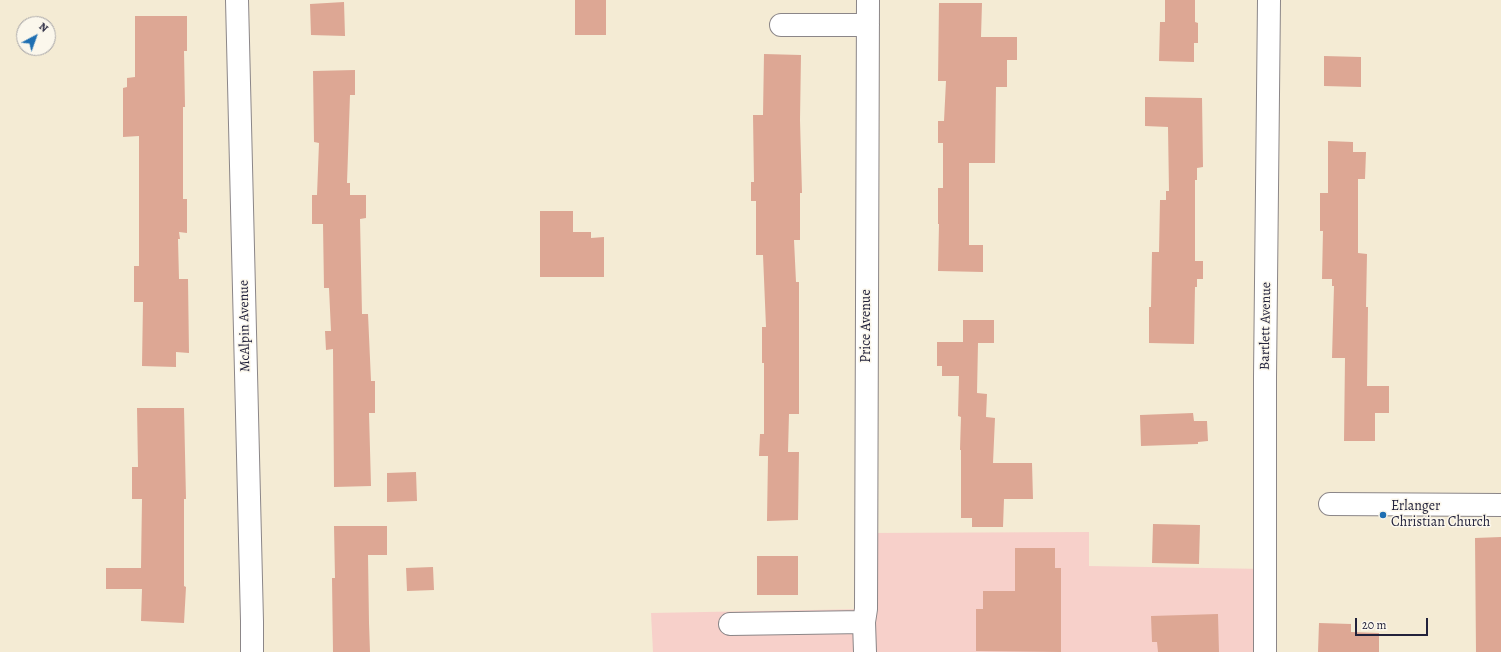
<!DOCTYPE html>
<html>
<head>
<meta charset="utf-8">
<style>
  body { margin:0 }
  #map { position:relative; width:1501px; height:652px; overflow:hidden; background:#f4ebd4; font-family:Alegreya,serif }
  canvas { display:block }
  .north { position:absolute; left:16px; top:16px; width:40px; height:40px; box-sizing:border-box; background:#fbf7ec; border:1px solid #a4a2a5; border-radius:50%; rotate:41deg; font-size:11px; font-weight:700; line-height:16px; text-align:center; color:#22223b }
  .north::after { content:''; display:block; margin:auto; width:14px; height:18px; background:#1f6fb2; clip-path:polygon(50% 0,100% 100%,50% 72%,0 100%) }
  .scale { position:absolute; left:1355px; top:618px; width:73px; height:18px; box-sizing:border-box; border:2px solid #22223b; border-top:0; padding-left:5px; font-size:12px; line-height:14px; white-space:nowrap; color:#22223b; -webkit-text-stroke:3px #fbf7ec; paint-order:stroke }
</style>
</head>
<body>
<div id="map">
<canvas width="1501" height="652"></canvas>
<div class="north">N</div>
<div class="scale">20 m</div>
</div>
<script>
const g = document.querySelector('canvas').getContext('2d');
g.lineJoin = 'round';
function fill(path, color) { g.fillStyle = color; g.fill(path, 'evenodd'); }
function stroke(path, color, width, dash) { g.strokeStyle = color; g.lineWidth = width; g.lineCap = dash ? 'butt' : 'round'; g.setLineDash(dash || []); g.stroke(path); }
function label(font, color, halo, rows, align = 'center') {
  g.font = font + ' Alegreya,serif'; g.lineWidth = 3; g.setLineDash([]); g.textBaseline = 'middle'; g.strokeStyle = halo; g.fillStyle = color; for (const [text, x, y, turn = 0] of rows) {
    g.save(); g.translate(x, y); g.rotate((+turn || 0) * Math.PI / 180); g.textAlign = isNaN(turn) ? turn : align; if (halo) g.strokeText(text, 0, 0); g.fillText(text, 0, 0); g.restore();
  }
}
const built = new Path2D(`
  M 1089,532 L 1089,566 L 1265,569 L 1265,652 L 653,652 L 651,613 L 866,609 L 866,533 Z`);
const building = new Path2D(`
  M 575,0 L 606,0 L 606,35 L 575,35 Z
  M 1165,0 L 1195,0 L 1195,22 L 1198,23 L 1198,43 L 1194,43 L 1194,62 L 1159,61 L 1160,22 L 1165,22 Z
  M 344,2 L 345,36 L 311,35 L 310,4 Z
  M 939,3 L 982,3 L 981,37 L 1017,37 L 1017,60 L 1007,60 L 1007,87 L 996,87 L 995,163 L 969,163 L 969,245 L 983,245 L 983,272 L 938,271 L 939,224 L 938,224 L 938,188 L 943,188 L 943,143 L 938,143 L 938,121 L 944,121 L 946,81 L 938,81 Z
  M 135,16 L 187,16 L 187,51 L 184,51 L 185,107 L 183,107 L 183,199 L 187,199 L 187,233 L 179,232 L 180,239 L 178,239 L 179,279 L 188,279 L 189,353 L 176,352 L 176,367 L 142,366 L 143,302 L 134,302 L 134,266 L 139,266 L 139,136 L 123,137 L 123,88 L 127,87 L 127,78 L 135,77 Z
  M 764,54 L 801,55 L 800,120 L 802,193 L 800,193 L 800,240 L 794,240 L 796,282 L 799,282 L 799,414 L 789,414 L 788,452 L 799,452 L 798,520 L 767,521 L 768,456 L 759,456 L 760,434 L 764,434 L 764,363 L 762,363 L 762,327 L 766,327 L 763,255 L 756,255 L 756,201 L 751,201 L 751,182 L 754,182 L 753,115 L 763,115 Z
  M 1324,56 L 1361,57 L 1361,87 L 1324,86 Z
  M 355,70 L 355,95 L 350,95 L 347,183 L 350,183 L 350,195 L 366,195 L 366,218 L 360,219 L 362,314 L 368,314 L 371,381 L 375,381 L 375,413 L 369,413 L 371,486 L 334,487 L 333,349 L 326,350 L 325,331 L 331,331 L 329,288 L 324,288 L 323,224 L 312,224 L 312,195 L 317,195 L 319,143 L 314,142 L 313,71 Z
  M 1145,97 L 1202,98 L 1203,167 L 1197,168 L 1197,180 L 1195,180 L 1195,261 L 1203,261 L 1203,279 L 1197,279 L 1197,287 L 1195,287 L 1194,344 L 1149,343 L 1149,307 L 1151,307 L 1152,252 L 1159,252 L 1160,200 L 1166,200 L 1166,191 L 1169,191 L 1168,127 L 1145,126 Z
  M 1328,141 L 1353,142 L 1353,152 L 1366,152 L 1365,179 L 1358,179 L 1358,253 L 1367,254 L 1366,307 L 1368,307 L 1367,386 L 1389,386 L 1389,413 L 1375,413 L 1375,441 L 1344,441 L 1345,358 L 1332,358 L 1334,286 L 1332,286 L 1332,279 L 1322,279 L 1323,231 L 1320,231 L 1320,193 L 1328,193 Z
  M 540,211 L 573,211 L 573,232 L 591,232 L 591,238 L 604,237 L 604,277 L 540,277 Z
  M 963,320 L 994,320 L 994,343 L 978,343 L 977,393 L 987,394 L 986,417 L 995,418 L 993,463 L 1032,463 L 1033,499 L 1004,499 L 1003,527 L 972,527 L 972,518 L 961,518 L 961,450 L 960,450 L 961,417 L 958,416 L 959,376 L 942,376 L 942,366 L 937,366 L 937,342 L 963,342 Z
  M 137,408 L 184,408 L 186,499 L 184,499 L 184,586 L 186,587 L 184,623 L 141,621 L 142,589 L 106,589 L 106,568 L 141,568 L 142,499 L 132,499 L 132,467 L 138,467 Z
  M 1193,413 L 1194,421 L 1207,421 L 1208,441 L 1198,442 L 1198,444 L 1141,446 L 1140,415 Z
  M 416,472 L 417,501 L 387,502 L 387,473 Z
  M 1153,524 L 1200,525 L 1199,564 L 1152,563 Z
  M 334,526 L 387,526 L 387,555 L 368,555 L 369,623 L 370,652 L 333,652 L 332,578 L 335,578 Z
  M 1501,537 L 1501,652 L 1476,652 L 1475,538 Z
  M 1015,548 L 1055,548 L 1055,568 L 1061,568 L 1061,652 L 976,651 L 976,609 L 983,609 L 983,591 L 1015,591 Z
  M 757,556 L 798,556 L 798,595 L 757,595 Z
  M 433,567 L 434,590 L 407,591 L 406,568 Z
  M 1218,614 L 1219,652 L 1158,652 L 1157,642 L 1152,642 L 1151,616 Z
  M 1319,623 L 1351,624 L 1351,632 L 1379,633 L 1379,652 L 1318,652 Z`);
const minor = new Path2D(`
  M 237,0 L 252,621 L 252,652
  M 781,25 L 868,25
  M 1330,504 L 1501,505
  M 730,624 L 864,622
  M 865,652 L 864,622 L 866,609 L 868,0
  M 1265,652 L 1265,377 L 1269,0`);
const markers = [
  [1383,515,4,"#1f6fb2"]
];
const streetNames = [
  ["McAlpin Avenue",245,326,-91],
  ["Price Avenue",867,326,-90],
  ["Bartlett Avenue",1266,326,-89]
];
const poiNames = [
  ["Erlanger",1391,507],
  ["Christian Church",1391,523]
];
fill(built, '#f7d0ca');
fill(building, '#dda794');
stroke(minor, '#8b8688', 24);
stroke(minor, '#fff', 22);
for (const [x, y, r, color] of markers) { const dot = new Path2D(); dot.arc(x, y, r, 0, 2 * Math.PI); g.fillStyle = color; g.fill(dot); stroke(dot, '#fbf7ec', 1.5); }
label('14px', '#22223b', '#fbf7ec', streetNames);
label('14px', '#22223b', '#fbf7ec', poiNames, 'left');
</script>
</body>
</html>
